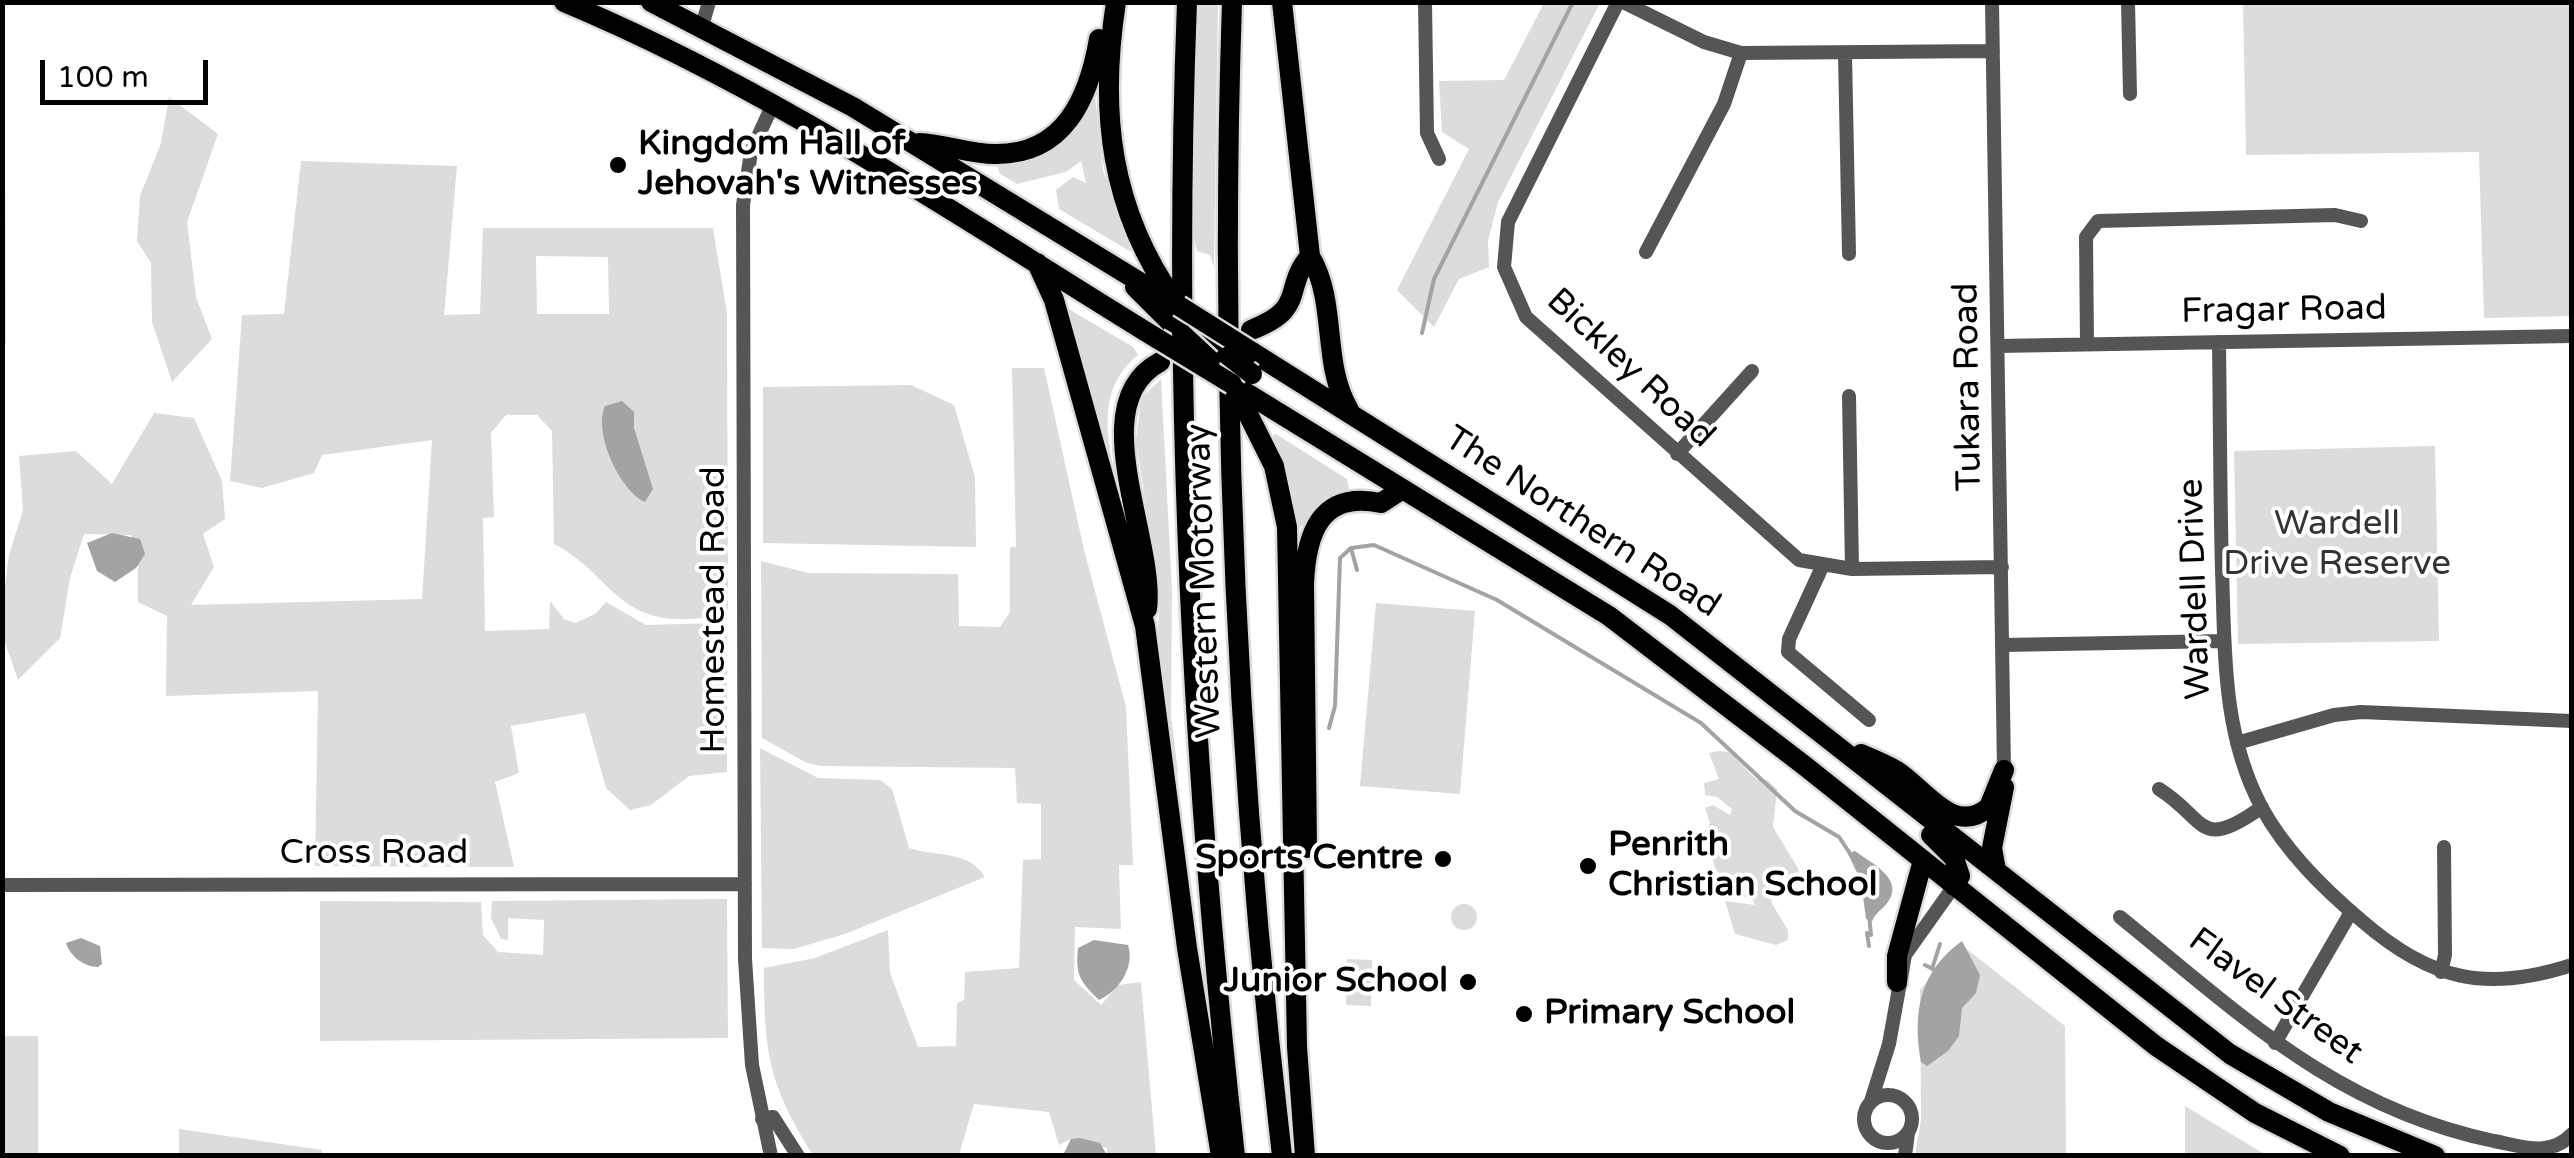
<!DOCTYPE html>
<html>
<head>
<meta charset="utf-8">
<style>
  body { margin:0 }
  #map { position:relative; width:2574px; height:1158px; overflow:hidden; background:#fff; font-family:"Varela Round",sans-serif }
  canvas { display:block }
  .frame { position:absolute; inset:0; border:5px solid #000; pointer-events:none }
  .scale { position:absolute; left:40px; top:60px; width:168px; height:45px; box-sizing:border-box; border:5px solid #000; border-top:0; padding-left:12px; font-size:30px; line-height:35px; white-space:nowrap; color:#000; -webkit-text-stroke:8px #fff; paint-order:stroke }
</style>
</head>
<body>
<div id="map">
<canvas width="2574" height="1158"></canvas>
<div class="frame"></div>
<div class="scale">100 m</div>
</div>
<script>
const g = document.querySelector('canvas').getContext('2d');
g.lineJoin = 'round';
function fill(path, color) { g.fillStyle = color; g.fill(path, 'evenodd'); }
function stroke(path, color, width, dash) { g.strokeStyle = color; g.lineWidth = width; g.lineCap = dash ? 'butt' : 'round'; g.setLineDash(dash || []); g.stroke(path); }
function label(font, color, halo, rows, align = 'center') {
  g.font = font + ' "Varela Round",sans-serif'; g.lineWidth = 8; g.setLineDash([]); g.textBaseline = 'middle'; g.strokeStyle = halo; g.fillStyle = color; for (const [text, x, y, turn = 0] of rows) {
    g.save(); g.translate(x, y); g.rotate((+turn || 0) * Math.PI / 180); g.textAlign = isNaN(turn) ? turn : align; if (halo) g.strokeText(text, 0, 0); g.fillText(text, 0, 0); g.restore();
  }
}
const green = new Path2D(`
  M 2,3 L 4,3 L 6,344 L 2,344 Z
  M 1194,3 L 1218,3 L 1214,267 L 1210,255 L 1197,251 L 1190,219 Z
  M 1544,3 L 1600,3 L 1498,202 L 1488,241 L 1489,267 L 1459,279 L 1434,327 L 1397,290 L 1469,149 L 1442,132 L 1439,81 L 1504,80 Z
  M 2243,3 L 2571,3 L 2571,316 L 2484,318 L 2479,152 L 2246,155 Z
  M 1095,96 L 1103,170 L 1131,252 L 1059,209 L 1056,190 L 1073,177 L 1086,183 L 1081,161 L 1066,172 L 1017,184 L 999,173 L 998,165 C 1054,160 1067,136 1095,96 Z
  M 169,97 L 218,134 L 187,222 L 196,297 L 212,339 L 172,382 L 152,322 L 151,263 L 137,241 L 140,196 L 161,143 Z
  M 301,161 L 457,166 L 444,315 L 480,314 L 483,228 L 713,228 L 727,314 L 728,610 C 716,618 704,618 689,619 C 616,623 609,572 554,544 L 552,431 L 537,415 L 506,415 L 491,433 L 494,517 L 483,518 L 485,631 L 549,629 L 550,601 L 564,619 L 575,623 L 595,614 L 606,602 L 646,625 L 718,623 L 727,628 L 727,772 L 689,776 L 651,805 L 630,810 L 606,788 L 585,713 L 511,726 L 519,773 L 495,782 L 514,867 L 315,866 L 318,691 L 166,696 L 167,616 L 138,602 L 138,558 L 131,535 L 84,534 L 70,578 L 60,638 L 18,680 L 3,637 L 3,598 L 9,555 L 23,510 L 19,456 L 76,451 L 112,484 L 154,413 L 194,418 L 222,481 L 225,519 L 203,534 L 214,567 L 191,605 L 422,599 L 432,440 L 322,455 L 314,473 L 262,488 L 230,481 L 242,315 L 284,314 ZM 536,256 L 608,257 L 609,314 L 537,314 Z
  M 1065,307 L 1133,347 L 1138,355 C 1092,393 1110,443 1118,494 Z
  M 1012,368 L 1044,368 L 1084,550 L 1126,707 L 1133,865 L 1119,865 L 1121,929 L 1075,927 L 1074,980 L 1101,1005 L 1118,985 L 1141,982 L 1156,1155 L 1107,1155 L 1107,1148 L 1071,1139 L 1059,1145 L 1049,1112 L 974,1104 L 959,1155 L 813,1155 C 768,1083 764,1052 764,968 L 815,958 L 888,930 L 890,973 L 918,1047 L 956,1046 L 957,1003 L 964,1000 L 965,972 L 1019,968 L 1023,860 L 1041,859 L 1041,804 L 1017,803 L 1015,768 L 821,766 L 807,763 L 762,738 L 761,561 L 809,573 L 958,574 L 959,626 L 1000,627 L 1010,612 L 1010,547 L 1016,547 Z
  M 1161,379 L 1172,590 L 1171,716 L 1178,772 L 1174,775 L 1157,648 L 1160,596 L 1136,441 L 1141,398 Z
  M 911,385 L 954,405 L 975,477 L 976,547 L 763,543 L 763,387 Z
  M 1276,434 L 1347,479 L 1349,490 L 1322,501 L 1297,532 L 1293,531 L 1290,486 L 1273,435 Z
  M 2435,446 L 2439,641 L 2238,644 L 2234,451 Z
  M 1376,603 L 1475,611 L 1460,794 L 1360,786 Z
  M 760,748 L 818,778 L 880,780 L 892,789 L 909,848 C 936,857 969,850 985,877 L 845,934 L 794,949 L 762,948 Z
  M 1718,751 L 1729,752 L 1756,779 L 1767,780 L 1777,789 L 1773,827 L 1799,870 L 1797,877 L 1784,878 L 1771,902 L 1788,930 L 1788,940 L 1776,945 L 1735,934 L 1725,901 L 1755,905 L 1752,899 L 1734,894 L 1715,868 L 1705,832 L 1710,823 L 1705,808 L 1713,805 L 1730,815 L 1732,809 L 1717,797 L 1705,795 L 1704,783 L 1719,779 L 1709,753 Z
  M 727,899 L 728,1038 L 320,1041 L 320,901 L 481,902 L 483,935 L 498,952 L 543,955 L 544,920 L 508,918 L 508,940 L 501,939 L 491,918 L 492,901 Z
  M1451 917a13 13 0 1 1 26 0a13 13 0 1 1-26 0Z
  M 1959,943 L 2065,1026 L 2066,1155 L 1915,1156 L 1921,1119 L 1920,990 Z
  M 1347,959 L 1372,960 L 1371,1006 L 1346,1005 Z
  M 2,1036 L 38,1036 L 38,1155 L 3,1155 Z
  M 2185,1106 L 2266,1155 L 2185,1155 Z
  M 179,1129 L 322,1150 L 322,1155 L 179,1155 Z`);
const water = new Path2D(`
  M 622,401 L 634,412 L 634,428 L 653,489 L 645,502 C 619,490 593,432 605,406 Z
  M 112,533 L 140,539 L 145,554 L 136,568 L 115,582 L 97,571 L 87,543 Z
  M 1855,851 C 1869,862 1905,878 1888,902 C 1883,909 1876,912 1872,921 L 1866,919 L 1861,881 L 1848,854 Z
  M 81,938 L 100,946 L 102,964 L 98,967 C 84,967 70,956 66,943 Z
  M 1094,940 L 1128,945 C 1135,967 1119,991 1099,1000 C 1081,982 1075,976 1078,948 Z
  M 1962,941 L 1980,975 L 1976,993 L 1962,1008 L 1959,1036 L 1948,1051 L 1927,1066 L 1921,1062 C 1912,1012 1920,971 1962,941 Z
  M 1080,1138 L 1100,1143 L 1107,1155 L 1063,1155 L 1071,1139 Z`);
const stream = new Path2D(`
  M 1422,333 L 1434,279 L 1573,2
  M 1351,548 L 1357,570
  M 1329,728 L 1335,706 L 1340,558 L 1351,548 L 1374,545 L 1497,600 L 1701,723 L 1795,811 L 1839,837 L 1851,855
  M 1869,915 L 1871,935
  M 1867,933 L 1869,946
  M 1925,965 L 1935,970
  M 1932,969 L 1940,944`);
const minor = new Path2D(`
  M 1425,2 L 1427,133 L 1439,159
  M 1618,2 L 1508,222 L 1504,267 L 1526,317 L 1799,560 L 1852,569 L 2002,567
  M 1623,2 L 1704,42 L 1741,53 L 1993,51
  M 1992,2 L 2004,770
  M 2128,2 L 2130,94
  M 702,26 L 709,2
  M 1845,54 L 1849,254
  M 1646,252 L 1724,104 L 1741,53
  M 2219,342 C 2220,418 2220,494 2222,570 C 2225,651 2222,734 2262,808 C 2286,852 2324,889 2362,921 C 2430,980 2486,993 2572,965
  M 2087,344 L 2086,237 L 2098,221 L 2335,215 L 2361,221
  M 1998,346 L 2572,336
  M 1849,396 L 1852,569
  M 1677,454 L 1752,371
  M 1822,567 L 1789,639 L 1788,652 L 1869,720
  M 2003,645 L 2224,641
  M 2237,743 L 2334,715 L 2361,712 L 2572,721
  M 2159,789 C 2207,819 2198,853 2262,807
  M 2,885 L 745,884
  M 2120,917 C 2241,1015 2336,1108 2494,1141 C 2521,1146 2550,1158 2572,1134
  M 2441,972 L 2445,955 L 2444,847
  M 2275,1043 L 2351,912
  M1864 1119a24 24 0 1 1 48 0a24 24 0 1 1-48 0Z
  M 1871,1101 L 1889,1044 L 1905,955 L 1954,886
  M 762,1119 L 773,1117 L 798,1156
  M 771,1156 L 752,1065 L 745,959 L 743,205 L 751,152 L 773,104
  M 1905,1156 L 1908,1133`);
const highway = new Path2D(`
  M 564,2 C 775,90 964,220 1158,339
  M 651,2 L 853,107 L 1179,306
  M 1116,2 C 1099,111 1110,210 1175,301
  M 1187,2 C 1172,387 1192,773 1235,1156
  M 1232,2 C 1219,387 1237,773 1282,1156
  M 1282,2 L 1310,256 C 1338,303 1321,363 1349,410
  M 919,143 C 945,144 969,154 995,154 C 1065,155 1089,97 1099,39
  M 1037,263 L 1054,300 L 1145,626 L 1187,948 L 1221,1156
  M 1135,287 L 1182,334
  M 1251,330 C 1308,308 1282,289 1310,256
  M 1206,335 L 1229,356
  M 1252,352 L 1670,615 L 2230,1054 L 2329,1112 L 2435,1156
  M 1232,384 L 1609,616 L 1805,766 L 2156,1046 L 2255,1113 L 2340,1156
  M 1236,390 L 1274,466 L 1287,527 L 1297,1047 L 1305,1156
  M 1147,609 C 1156,540 1082,403 1160,362
  M 1861,754 C 1873,759 1886,764 1897,771 C 1926,790 1954,837 1989,807 L 2004,770
  M 1931,835 L 1954,858 L 1960,876 L 1954,886
  M 1307,848 L 1304,584 C 1306,534 1320,490 1381,503 L 1401,490
  M 1996,870 L 1992,848 L 2004,787
  M 1897,982 L 1897,956 L 1923,860`);
const highwayBridge = new Path2D(`
  M 1179,306 L 1252,352
  M 1182,334 L 1210,360
  M 1158,339 L 1232,384
  M 1229,356 L 1252,374`);
const markers = [
  [618,165,10,"#000"],
  [1443,859,10,"#000"],
  [1588,866,10,"#000"],
  [1468,982,10,"#000"],
  [1524,1014,10,"#000"]
];
const poiNames = [
  ["Kingdom Hall of",638,145],
  ["Jehovah's Witnesses",638,185],
  ["Penrith",1608,846],
  ["Christian School",1608,886],
  ["Sports Centre",1423,859,"right"],
  ["Junior School",1448,982,"right"],
  ["Primary School",1544,1014]
];
const streetNames = [
  ["Fragar Road",2284,311,-1],
  ["Bickley Road",1630,369,43],
  ["Tukara Road",1969,387,-91],
  ["The Northern Road",1582,523,33],
  ["Western Motorway",1205,581,-92],
  ["Wardell Drive",2196,589,-92],
  ["Homestead Road",715,610,-90],
  ["Cross Road",374,854],
  ["Flavel Street",2275,997,36]
];
const parkNames = [
  ["Wardell",2337,525],
  ["Drive Reserve",2337,565]
];
fill(green, '#dcdcdc');
fill(water, '#a3a3a3');
stroke(stream, '#a3a3a3', 4);
stroke(highway, '#dbdbdb', 25);
stroke(minor, '#555', 14);
stroke(highway, '#000', 20);
stroke(highwayBridge, '#dbdbdb', 25, []);
stroke(highwayBridge, '#000', 20);
for (const [x, y, r, color] of markers) { const dot = new Path2D(); dot.arc(x, y, r, 0, 2 * Math.PI); g.fillStyle = color; g.fill(dot); stroke(dot, '#fff', 4); }
label('bold 35px', '#000', '#fff', poiNames, 'left');
label('35px', '#000', '#fff', streetNames);
label('35px', '#333', '#fff', parkNames);
</script>
</body>
</html>
